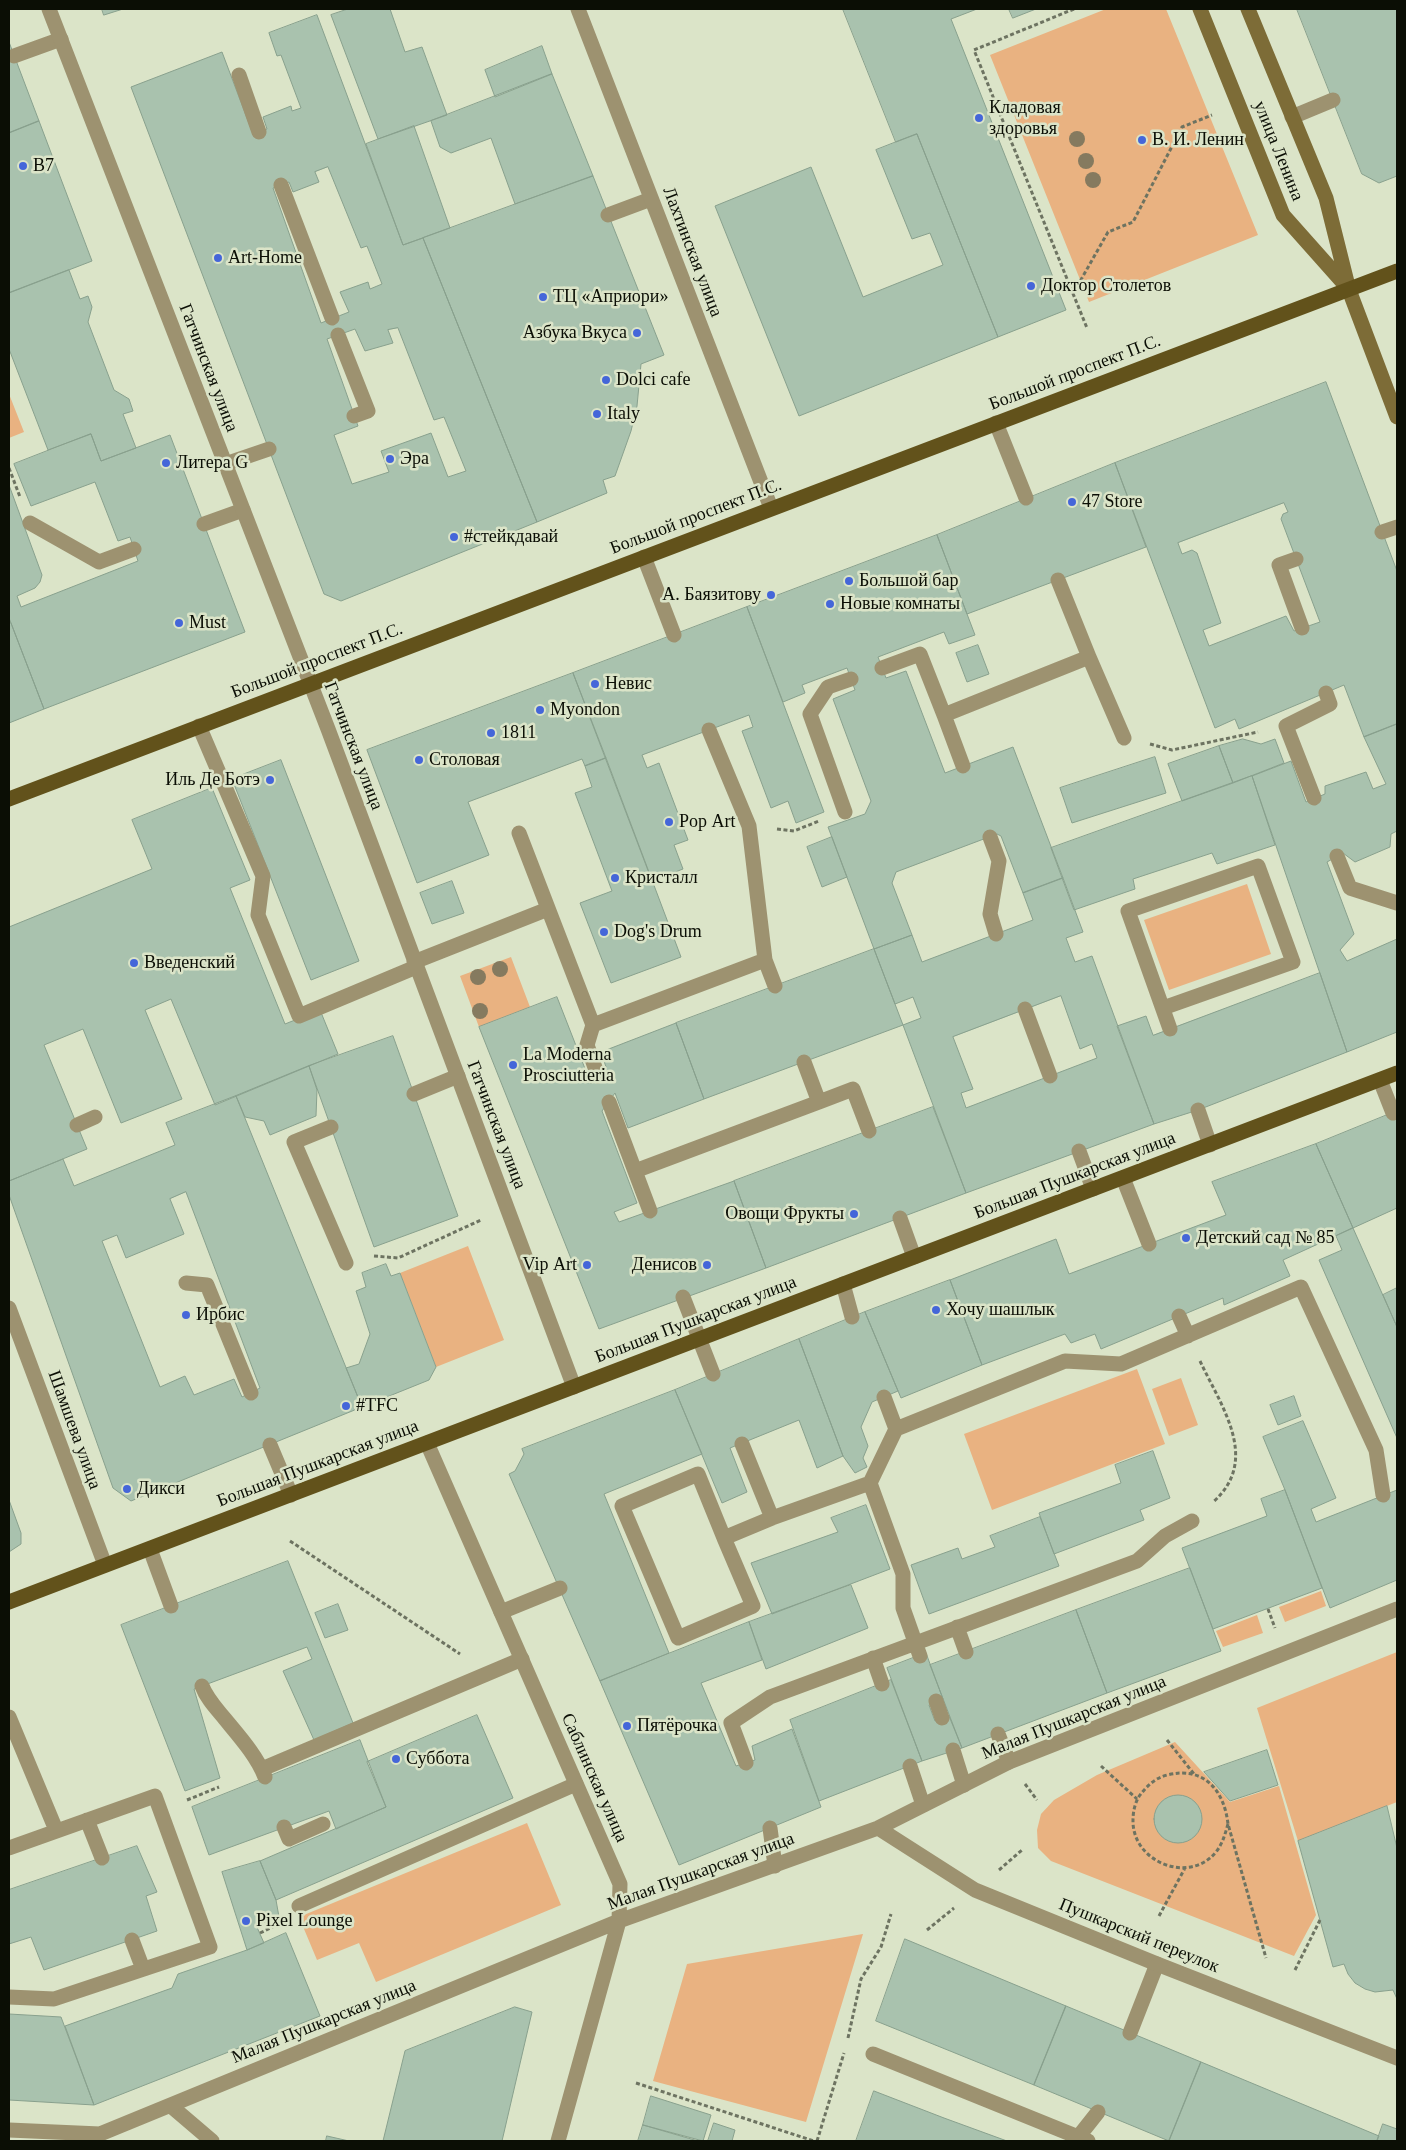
<!DOCTYPE html>
<html>
<head>
<meta charset="utf-8">
<style>
  body { margin:0 }
  #map { position:relative; width:1406px; height:2150px; overflow:hidden; background:#dbe4c8; font-family:Georgia,serif }
  canvas { display:block }
  .frame { position:absolute; inset:0; border:10px solid #0b0e05; pointer-events:none }
</style>
</head>
<body>
<div id="map">
<canvas width="1406" height="2150"></canvas>
<div class="frame"></div>
</div>
<script>
const g = document.querySelector('canvas').getContext('2d');
g.lineJoin = 'round';
function fill(path, color) { g.fillStyle = color; g.fill(path, 'evenodd'); }
function stroke(path, color, width, dash) { g.strokeStyle = color; g.lineWidth = width; g.lineCap = dash ? 'butt' : 'round'; g.setLineDash(dash || []); g.stroke(path); }
function label(font, color, halo, rows, align = 'center') {
  g.font = font + ' Georgia,serif'; g.lineWidth = 5; g.setLineDash([]); g.textBaseline = 'middle'; g.strokeStyle = halo; g.fillStyle = color; for (const [text, x, y, turn = 0] of rows) {
    g.save(); g.translate(x, y); g.rotate((+turn || 0) * Math.PI / 180); g.textAlign = isNaN(turn) ? turn : align; if (halo) g.strokeText(text, 0, 0); g.fillText(text, 0, 0); g.restore();
  }
}
const green = new Path2D(`
  M 1106,9 L 1166,9 L 1258,235 L 1089,302 L 990,55 Z
  M 9,394 L 24,432 L 9,438 Z
  M 1247,884 L 1271,954 L 1169,990 L 1144,920 Z
  M 511,957 L 530,1007 L 479,1027 L 460,976 Z
  M 468,1246 L 504,1340 L 436,1367 L 400,1273 Z
  M 1137,1369 L 1165,1444 L 992,1510 L 964,1434 Z
  M 1181,1378 L 1198,1425 L 1169,1436 L 1152,1389 Z
  M 1321,1591 L 1326,1606 L 1285,1622 L 1279,1607 Z
  M 1257,1615 L 1263,1633 L 1223,1647 L 1216,1631 Z
  M 1397,1652 L 1397,1802 L 1298,1841 L 1257,1708 Z
  M 1175,1742 L 1230,1802 L 1279,1786 L 1316,1915 L 1294,1956 L 1051,1861 L 1038,1848 L 1037,1830 L 1041,1814 L 1054,1800 L 1097,1775 Z
  M 527,1823 L 561,1905 L 376,1982 L 359,1943 L 317,1960 L 299,1917 Z
  M 863,1934 L 806,2122 L 653,2081 L 687,1964 Z`);
const building = new Path2D(`
  M 102,9 L 123,9 L 104,15 Z
  M 348,9 L 390,9 L 405,52 L 422,47 L 447,115 L 378,139 L 331,15 Z
  M 843,9 L 977,9 L 951,19 L 1066,310 L 998,337 L 917,134 L 896,142 Z
  M 1009,9 L 1036,9 L 1013,18 Z
  M 1297,9 L 1397,9 L 1397,176 L 1379,183 L 1362,174 Z
  M 317,15 L 403,245 L 423,238 L 537,522 L 341,601 L 324,594 L 131,87 L 222,52 L 253,134 L 259,132 L 267,129 L 263,117 L 291,106 L 292,111 L 301,108 L 281,55 L 277,56 L 269,33 ZM 328,167 L 361,248 L 367,246 L 382,284 L 370,289 L 368,282 L 340,292 L 349,312 L 321,323 L 273,188 L 289,182 L 293,192 L 319,182 L 315,172 ZM 398,328 L 434,420 L 444,417 L 466,471 L 448,477 L 431,433 L 381,451 L 389,472 L 352,484 L 334,435 L 358,426 L 327,339 L 355,329 L 365,351 L 393,343 L 388,330 Z
  M 9,42 L 39,121 L 9,133 Z
  M 542,46 L 552,74 L 495,97 L 485,70 Z
  M 552,74 L 593,176 L 515,204 L 491,138 L 451,153 L 440,147 L 431,121 Z
  M 39,121 L 92,261 L 9,293 L 9,133 Z
  M 414,126 L 450,228 L 403,245 L 366,144 Z
  M 917,134 L 998,337 L 799,416 L 715,206 L 811,167 L 863,297 L 943,265 L 930,233 L 912,239 L 876,150 Z
  M 593,176 L 664,355 L 641,364 L 637,406 L 631,431 L 615,476 L 603,480 L 607,493 L 537,522 L 423,238 Z
  M 69,270 L 80,299 L 88,296 L 92,307 L 88,322 L 114,390 L 129,399 L 133,411 L 123,414 L 136,448 L 101,461 L 91,434 L 48,450 L 9,349 L 9,293 Z
  M 1326,382 L 1397,571 L 1397,724 L 1364,737 L 1344,685 L 1239,729 L 1235,719 L 1215,728 L 1115,463 ZM 1284,503 L 1288,512 L 1283,514 L 1281,519 L 1320,622 L 1294,631 L 1286,616 L 1209,646 L 1203,630 L 1221,623 L 1197,553 L 1192,550 L 1182,554 L 1178,543 Z
  M 91,434 L 101,461 L 170,435 L 245,632 L 44,709 L 9,618 L 9,485 L 42,575 L 40,582 L 35,588 L 17,596 L 21,607 L 138,561 L 130,537 L 118,541 L 95,482 L 31,506 L 14,464 Z
  M 1115,463 L 1146,547 L 967,614 L 937,535 Z
  M 937,535 L 975,635 L 949,644 L 944,632 L 878,657 L 886,678 L 906,671 L 945,773 L 1013,747 L 1063,878 L 1023,893 L 1001,836 L 997,834 L 896,872 L 892,883 L 912,935 L 874,949 L 828,827 L 865,814 L 871,801 L 833,699 L 855,690 L 847,668 L 802,685 L 805,693 L 783,702 L 747,607 Z
  M 747,607 L 824,812 L 796,823 L 788,801 L 771,808 L 742,731 L 753,727 L 749,715 L 642,755 L 647,768 L 659,763 L 688,840 L 674,845 L 683,869 L 652,881 L 573,673 Z
  M 11,623 L 44,709 L 9,723 L 9,624 Z
  M 978,645 L 989,674 L 967,682 L 956,653 Z
  M 573,673 L 606,758 L 585,766 L 582,759 L 468,802 L 489,855 L 417,883 L 367,750 Z
  M 1397,724 L 1397,831 L 1391,834 L 1390,847 L 1355,862 L 1343,853 L 1327,862 L 1354,934 L 1340,950 L 1347,961 L 1397,939 L 1397,1032 L 1347,1052 L 1252,776 L 1291,761 L 1306,802 L 1325,794 L 1325,786 L 1366,772 L 1373,789 L 1386,784 L 1364,737 Z
  M 1243,739 L 1261,744 L 1275,739 L 1284,763 L 1233,783 L 1219,746 Z
  M 1219,746 L 1233,783 L 1182,801 L 1168,764 Z
  M 1155,757 L 1166,793 L 1072,823 L 1060,788 Z
  M 606,758 L 681,957 L 611,983 L 580,903 L 612,891 L 575,793 L 592,787 L 585,766 Z
  M 281,760 L 359,961 L 311,980 L 232,779 Z
  M 1252,776 L 1275,845 L 1217,864 L 1212,853 L 1133,879 L 1135,889 L 1074,910 L 1051,848 Z
  M 212,788 L 250,880 L 230,888 L 285,1024 L 320,1010 L 338,1054 L 215,1105 L 171,999 L 145,1010 L 182,1099 L 121,1123 L 83,1029 L 44,1045 L 87,1149 L 9,1181 L 9,927 L 152,869 L 132,820 Z
  M 832,837 L 847,877 L 822,887 L 807,847 Z
  M 1063,878 L 1083,932 L 1066,938 L 1075,962 L 1092,956 L 1154,1124 L 966,1193 L 903,1025 L 921,1018 L 913,997 L 895,1004 L 874,949 L 912,935 L 922,962 L 1033,920 L 1023,893 ZM 1061,996 L 1080,1049 L 1092,1044 L 1097,1058 L 966,1108 L 961,1093 L 973,1089 L 953,1037 Z
  M 452,881 L 464,913 L 432,924 L 420,893 Z
  M 874,949 L 903,1025 L 704,1099 L 676,1023 Z
  M 1320,973 L 1347,1052 L 1198,1110 L 1154,1124 L 1117,1026 L 1146,1016 L 1153,1035 Z
  M 557,997 L 591,1084 L 606,1067 L 601,1052 L 676,1023 L 704,1099 L 628,1128 L 615,1093 L 602,1111 L 637,1203 L 614,1212 L 619,1222 L 734,1181 L 766,1268 L 599,1329 L 479,1027 Z
  M 393,1036 L 458,1216 L 374,1247 L 309,1066 Z
  M 309,1066 L 317,1090 L 316,1116 L 270,1135 L 264,1121 L 245,1117 L 236,1096 Z
  M 236,1096 L 362,1407 L 131,1501 L 113,1488 L 9,1195 L 9,1181 L 63,1159 L 74,1186 L 175,1145 L 166,1123 ZM 186,1192 L 260,1388 L 242,1397 L 234,1379 L 194,1395 L 185,1376 L 160,1387 L 102,1241 L 117,1235 L 126,1258 L 184,1234 L 170,1199 Z
  M 933,1107 L 966,1193 L 766,1268 L 734,1181 Z
  M 1397,1111 L 1397,1208 L 1353,1228 L 1316,1144 Z
  M 1316,1144 L 1353,1228 L 1283,1260 L 1290,1276 L 1224,1305 L 1223,1298 L 1101,1349 L 1095,1334 L 1071,1343 L 1065,1334 L 982,1365 L 950,1280 L 1056,1239 L 1069,1274 L 1226,1215 L 1212,1182 Z
  M 1353,1228 L 1397,1327 L 1397,1438 L 1319,1260 L 1342,1250 L 1336,1236 Z
  M 386,1264 L 391,1276 L 400,1273 L 436,1367 L 429,1380 L 362,1407 L 346,1368 L 359,1364 L 370,1334 L 356,1291 L 366,1287 L 362,1273 Z
  M 950,1280 L 982,1365 L 901,1398 L 865,1312 Z
  M 1397,1288 L 1397,1327 L 1383,1295 Z
  M 865,1312 L 898,1391 L 872,1402 L 861,1427 L 868,1446 L 863,1458 L 867,1467 L 855,1473 L 843,1456 L 799,1339 Z
  M 799,1339 L 843,1456 L 817,1468 L 799,1420 L 730,1448 L 747,1492 L 722,1503 L 675,1390 Z
  M 675,1390 L 702,1454 L 604,1494 L 669,1653 L 600,1681 L 509,1474 L 515,1471 L 524,1454 L 522,1449 Z
  M 1294,1396 L 1301,1416 L 1278,1425 L 1270,1405 Z
  M 1303,1421 L 1336,1498 L 1311,1509 L 1316,1522 L 1397,1490 L 1397,1580 L 1330,1608 L 1285,1490 L 1263,1437 Z
  M 1153,1451 L 1170,1498 L 1140,1510 L 1144,1520 L 1054,1554 L 1039,1513 L 1121,1483 L 1115,1465 Z
  M 1285,1490 L 1322,1588 L 1213,1629 L 1182,1548 L 1267,1516 L 1261,1499 Z
  M 9,1500 L 21,1533 L 21,1544 L 9,1552 Z
  M 866,1505 L 890,1569 L 772,1614 L 751,1563 L 838,1532 L 831,1518 Z
  M 1040,1517 L 1059,1566 L 929,1614 L 911,1565 L 958,1548 L 962,1559 L 995,1547 L 990,1536 Z
  M 288,1561 L 353,1723 L 314,1740 L 283,1671 L 312,1659 L 307,1647 L 194,1689 L 220,1778 L 185,1791 L 121,1625 Z
  M 1190,1568 L 1221,1651 L 1107,1693 L 1076,1610 Z
  M 851,1585 L 868,1628 L 766,1669 L 749,1622 Z
  M 338,1604 L 348,1630 L 325,1638 L 315,1613 Z
  M 1076,1610 L 1107,1693 L 962,1748 L 930,1665 Z
  M 749,1622 L 762,1660 L 701,1683 L 736,1766 L 755,1760 L 752,1746 L 792,1729 L 821,1807 L 679,1865 L 600,1681 Z
  M 926,1653 L 943,1699 L 929,1705 L 935,1721 L 949,1716 L 962,1748 L 922,1761 L 887,1668 Z
  M 891,1680 L 922,1761 L 819,1801 L 790,1720 Z
  M 477,1715 L 513,1798 L 276,1900 L 260,1861 L 386,1807 L 367,1762 Z
  M 360,1740 L 386,1807 L 336,1829 L 329,1811 L 209,1855 L 192,1807 Z
  M 1267,1750 L 1278,1785 L 1230,1801 L 1204,1772 Z
  M1154 1819a24 24 0 1 1 48 0a24 24 0 1 1-48 0Z
  M 1387,1806 L 1397,1848 L 1397,1999 L 1393,1990 L 1375,1992 L 1365,1989 L 1355,1983 L 1348,1974 L 1344,1964 L 1333,1967 L 1298,1841 Z
  M 137,1846 L 157,1892 L 146,1896 L 157,1931 L 44,1970 L 31,1937 L 9,1944 L 9,1890 Z
  M 260,1861 L 276,1900 L 279,1917 L 256,1925 L 264,1943 L 247,1950 L 222,1872 Z
  M 286,1933 L 320,2016 L 94,2105 L 65,2026 L 172,1988 L 178,1974 L 247,1950 Z
  M 905,1939 L 1066,2006 L 1034,2085 L 876,2021 Z
  M 1066,2006 L 1201,2062 L 1169,2141 L 1034,2085 Z
  M 515,2007 L 532,2012 L 502,2141 L 383,2141 L 405,2051 Z
  M 9,2014 L 61,2017 L 94,2105 L 9,2100 Z
  M 1201,2062 L 1379,2136 L 1377,2141 L 1169,2141 Z
  M 874,2091 L 944,2118 L 1007,2141 L 856,2141 Z
  M 651,2096 L 711,2115 L 703,2141 L 643,2125 Z
  M 714,2123 L 735,2130 L 732,2141 L 708,2141 Z
  M 1383,2124 L 1397,2129 L 1397,2141 L 1377,2141 Z
  M 643,2125 L 698,2141 L 638,2141 Z
  M 327,2136 L 349,2141 L 326,2141 Z`);
const path = new Path2D(`
  M 1074,9 L 974,50 L 1087,328
  M 1074,292 L 1108,232 L 1133,222 L 1182,127 L 1212,115
  M 9,468 L 20,497
  M 1150,744 L 1172,750 L 1258,732
  M 777,829 L 794,831 L 819,821
  M 374,1256 L 398,1258 L 481,1220
  M 1200,1361 C 1221,1406 1261,1460 1213,1502
  M 290,1541 L 460,1654
  M 1268,1609 L 1275,1628
  M 1167,1740 L 1194,1774
  M 1101,1766 L 1137,1799
  M 1025,1784 L 1037,1800
  M 187,1800 L 219,1787
  M 1228,1824 C 1225,1834 1223,1843 1216,1852 C 1189,1885 1132,1862 1133,1820 C 1133,1812 1135,1802 1140,1795 C 1147,1786 1155,1778 1167,1775 C 1203,1766 1224,1789 1228,1824 L 1266,1958
  M 999,1870 L 1022,1850
  M 1159,1916 L 1185,1868
  M 927,1930 L 954,1908
  M 260,1933 L 279,1924
  M 1295,1970 L 1320,1920
  M 848,2038 L 861,1979 L 881,1947 L 891,1914
  M 636,2083 L 814,2141
  M 817,2141 L 844,2053`);
const lane = new Path2D(`
  M 14,56 L 61,39
  M 239,75 L 259,132
  M 1292,117 L 1333,100
  M 281,185 L 332,318
  M 608,215 L 651,199
  M 338,335 L 368,411 L 354,416
  M 996,423 L 1026,498
  M 225,464 L 269,449
  M 30,523 L 99,562 L 134,549
  M 204,524 L 243,510
  M 1382,532 L 1397,527
  M 644,557 L 674,635
  M 1296,559 L 1279,565 L 1302,628
  M 1089,657 L 1124,738
  M 882,668 L 920,654 L 944,715 L 1089,657 L 1058,580
  M 944,715 L 963,766
  M 199,726 L 263,876 L 258,915 L 299,1016 L 416,967
  M 709,730 L 749,826 L 765,960
  M 1314,798 L 1286,726 L 1330,704 L 1326,693
  M 845,812 L 810,714 L 828,687 L 851,679
  M 519,833 L 593,1025 L 587,1045 L 598,1076
  M 990,837 L 999,861 L 990,914 L 996,934
  M 1337,856 L 1350,888 L 1397,903
  M 414,962 L 548,909
  M 1163,1008 L 1293,962 L 1258,866 L 1128,911 L 1170,1029
  M 1025,1009 L 1050,1076
  M 593,1025 L 765,960 L 775,986
  M 804,1062 L 819,1102 L 853,1089 L 869,1131
  M 1380,1080 L 1393,1113
  M 414,1094 L 458,1076
  M 609,1102 L 650,1211
  M 1198,1110 L 1210,1145
  M 77,1125 L 95,1117
  M 331,1127 L 294,1142 L 346,1263
  M 1079,1151 L 1093,1189
  M 635,1171 L 819,1102
  M 1123,1178 L 1149,1244
  M 900,1218 L 914,1257
  M 186,1283 L 207,1285 L 251,1393
  M 843,1284 L 852,1317
  M 683,1297 L 713,1374
  M 1179,1316 L 1188,1336
  M 884,1397 L 896,1429
  M 742,1444 L 772,1518
  M 270,1445 L 291,1495
  M 870,1483 L 896,1429 L 1065,1361 L 1121,1364 L 1301,1287 L 1376,1450 L 1383,1495
  M 724,1538 L 698,1474 L 622,1506 L 678,1638 L 753,1606 L 724,1538 L 772,1518 L 870,1483 L 903,1574 L 903,1608 L 920,1656
  M 150,1549 L 171,1606
  M 501,1612 L 560,1588
  M 957,1627 L 966,1652
  M 873,1658 L 882,1684
  M 202,1686 C 207,1699 216,1708 225,1719 C 239,1736 257,1756 265,1777
  M 936,1701 L 942,1718
  M 9,1717 L 56,1830
  M 998,1734 L 1009,1762
  M 953,1750 L 964,1785
  M 746,1763 L 731,1723 L 770,1697 L 1137,1561 L 1165,1536 L 1192,1521
  M 910,1766 L 923,1805
  M 262,1769 L 522,1659
  M 87,1820 L 102,1858
  M 284,1827 L 289,1839 L 323,1824
  M 770,1828 L 775,1866
  M 9,1848 L 155,1796 L 210,1947 L 54,1999 L 9,1997
  M 299,1906 L 576,1784
  M 132,1940 L 143,1969
  M 1130,2033 L 1157,1964
  M 873,2054 L 1088,2141
  M 171,2106 L 212,2141
  M 1075,2141 L 1098,2112`);
const street = new Path2D(`
  M 49,9 L 328,729 L 574,1387
  M 578,9 L 771,508
  M 9,1308 L 105,1565
  M 427,1443 L 620,1884 L 619,1921 L 558,2141
  M 878,1828 L 975,1890 L 1157,1964 L 1397,2058
  M 9,2130 L 100,2134 L 619,1921 L 878,1828 L 1009,1762 L 1397,1609`);
const secondary = new Path2D(`
  M 1200,9 L 1283,215 L 1347,287
  M 1248,9 L 1326,198 L 1349,290 L 1397,417`);
const primary = new Path2D(`
  M 9,799 L 1397,271
  M 9,1602 L 1397,1073`);
const trees = [
  [1077,139],
  [1086,161],
  [1093,180],
  [500,969],
  [478,977],
  [480,1011]
];
const markers = [
  [979,118,5,"#4566d9"],
  [1142,140,5,"#4566d9"],
  [23,166,5,"#4566d9"],
  [218,258,5,"#4566d9"],
  [1031,286,5,"#4566d9"],
  [543,297,5,"#4566d9"],
  [637,333,5,"#4566d9"],
  [606,380,5,"#4566d9"],
  [597,414,5,"#4566d9"],
  [390,459,5,"#4566d9"],
  [166,463,5,"#4566d9"],
  [1072,502,5,"#4566d9"],
  [454,537,5,"#4566d9"],
  [849,581,5,"#4566d9"],
  [771,595,5,"#4566d9"],
  [830,604,5,"#4566d9"],
  [179,623,5,"#4566d9"],
  [595,684,5,"#4566d9"],
  [540,710,5,"#4566d9"],
  [491,733,5,"#4566d9"],
  [419,760,5,"#4566d9"],
  [270,780,5,"#4566d9"],
  [669,822,5,"#4566d9"],
  [615,878,5,"#4566d9"],
  [604,932,5,"#4566d9"],
  [134,963,5,"#4566d9"],
  [513,1065,5,"#4566d9"],
  [854,1214,5,"#4566d9"],
  [1186,1238,5,"#4566d9"],
  [587,1265,5,"#4566d9"],
  [707,1265,5,"#4566d9"],
  [936,1310,5,"#4566d9"],
  [186,1315,5,"#4566d9"],
  [346,1406,5,"#4566d9"],
  [127,1489,5,"#4566d9"],
  [627,1726,5,"#4566d9"],
  [396,1759,5,"#4566d9"],
  [246,1921,5,"#4566d9"]
];
const poiNames = [
  ["Кладовая",989,108],
  ["здоровья",989,129],
  ["В. И. Ленин",1152,140],
  ["В7",33,166],
  ["Art-Home",228,258],
  ["Доктор Столетов",1041,286],
  ["ТЦ «Априори»",553,297],
  ["Азбука Вкуса",627,333,"right"],
  ["Dolci cafe",616,380],
  ["Italy",607,414],
  ["Эра",400,459],
  ["Литера G",176,463],
  ["47 Store",1082,502],
  ["#стейкдавай",464,537],
  ["Большой бар",859,581],
  ["А. Баязитову",761,595,"right"],
  ["Новые комнаты",840,604],
  ["Must",189,623],
  ["Невис",605,684],
  ["Myondon",550,710],
  ["1811",501,733],
  ["Столовая",429,760],
  ["Иль Де Ботэ",260,780,"right"],
  ["Pop Art",679,822],
  ["Кристалл",625,878],
  ["Dog's Drum",614,932],
  ["Введенский",144,963],
  ["La Moderna",523,1055],
  ["Prosciutteria",523,1076],
  ["Овощи Фрукты",844,1214,"right"],
  ["Детский сад № 85",1196,1238],
  ["Vip Art",577,1265,"right"],
  ["Денисов",697,1265,"right"],
  ["Хочу шашлык",946,1310],
  ["Ирбис",196,1315],
  ["#TFC",356,1406],
  ["Дикси",137,1489],
  ["Пятёрочка",637,1726],
  ["Суббота",406,1759],
  ["Pixel Lounge",256,1921]
];
const streetNames = [
  ["улица Ленина",1278,151,68],
  ["Лахтинская улица",692,252,69],
  ["Гатчинская улица",208,368,69],
  ["Большой проспект П.С.",1075,373,-21],
  ["Большой проспект П.С.",696,517,-21],
  ["Большой проспект П.С.",317,661,-21],
  ["Гатчинская улица",353,746,69],
  ["Гатчинская улица",496,1125,69],
  ["Большая Пушкарская улица",1075,1176,-21],
  ["Большая Пушкарская улица",696,1320,-21],
  ["Шамшева улица",74,1430,70],
  ["Большая Пушкарская улица",318,1464,-21],
  ["Малая Пушкарская улица",1074,1718,-22],
  ["Саблинская улица",594,1778,66],
  ["Малая Пушкарская улица",701,1872,-20],
  ["Пушкарский переулок",1139,1936,22],
  ["Малая Пушкарская улица",324,2022,-22]
];
fill(green, '#e9b281');
fill(building, '#a9c2ae');
stroke(building, '#88a08d', 1);
stroke(path, '#6d7361', 3, [4, 2.5]);
stroke(lane, '#9d9270', 15);
stroke(street, '#9d9270', 15);
stroke(secondary, '#7d6c37', 15);
stroke(primary, '#62521b', 15);
g.fillStyle = '#857a5f';
for (const [x, y] of trees) { g.beginPath(); g.arc(x, y, 8, 0, 2 * Math.PI); g.fill(); }
for (const [x, y, r, color] of markers) { const dot = new Path2D(); dot.arc(x, y, r, 0, 2 * Math.PI); g.fillStyle = color; g.fill(dot); stroke(dot, '#dbe4c8', 2); }
label('18px', '#0b0e05', '#dbe4c8', poiNames, 'left');
label('18px', '#0b0e05', '#dbe4c8', streetNames);
</script>
</body>
</html>
